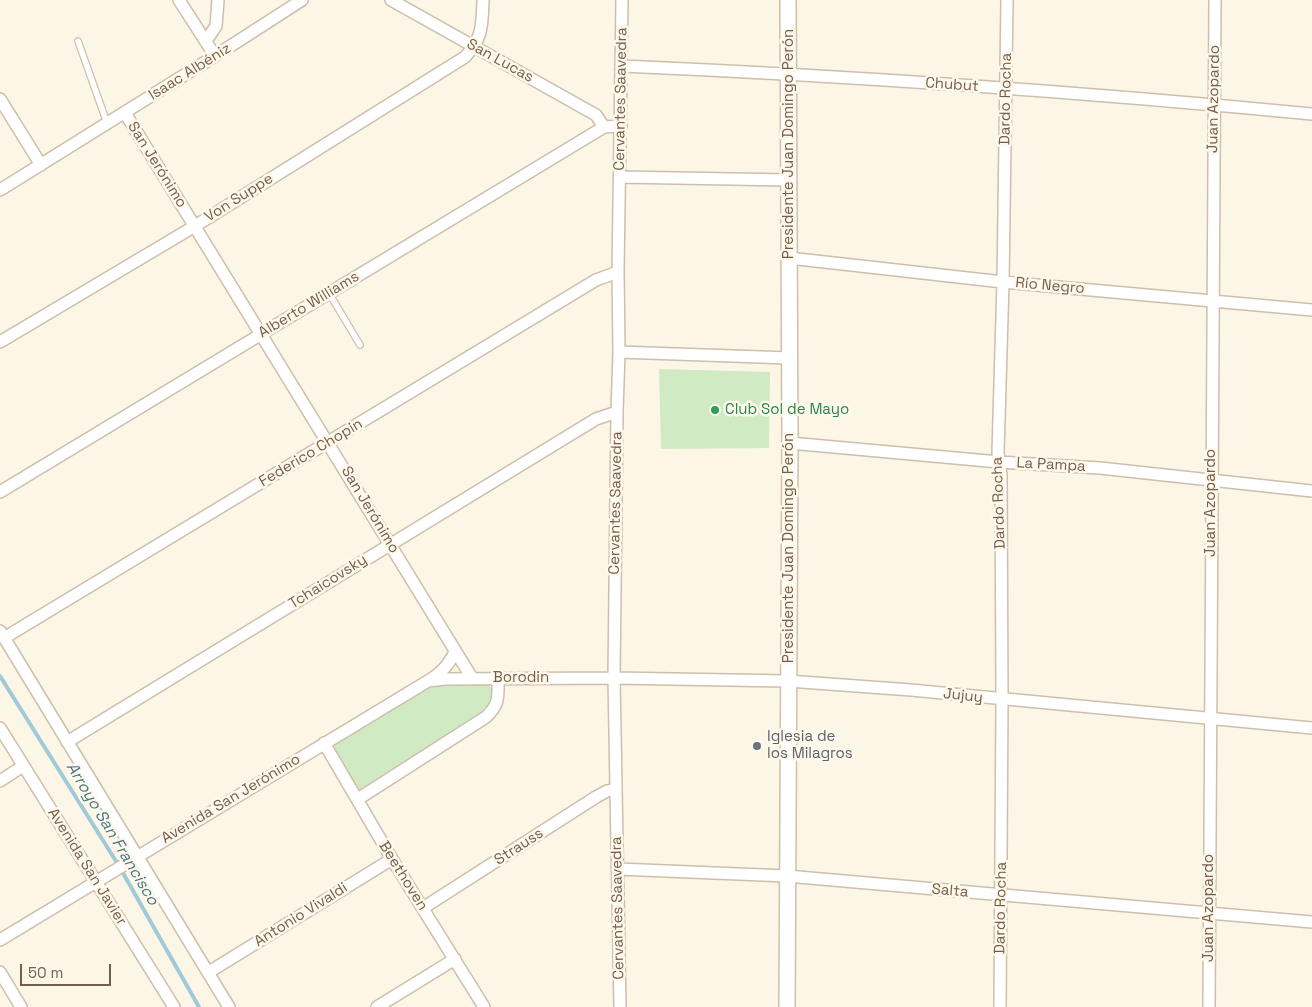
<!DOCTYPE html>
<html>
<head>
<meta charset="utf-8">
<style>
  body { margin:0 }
  #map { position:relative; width:1312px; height:1007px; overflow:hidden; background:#fcf6e6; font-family:"Space Grotesk",sans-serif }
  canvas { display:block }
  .scale { position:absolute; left:20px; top:964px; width:91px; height:22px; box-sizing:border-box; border:2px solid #755e4a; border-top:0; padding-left:6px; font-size:15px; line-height:18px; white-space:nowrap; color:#755e4a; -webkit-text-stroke:4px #fff9ec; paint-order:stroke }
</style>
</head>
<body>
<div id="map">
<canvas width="1312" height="1007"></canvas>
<div class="scale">50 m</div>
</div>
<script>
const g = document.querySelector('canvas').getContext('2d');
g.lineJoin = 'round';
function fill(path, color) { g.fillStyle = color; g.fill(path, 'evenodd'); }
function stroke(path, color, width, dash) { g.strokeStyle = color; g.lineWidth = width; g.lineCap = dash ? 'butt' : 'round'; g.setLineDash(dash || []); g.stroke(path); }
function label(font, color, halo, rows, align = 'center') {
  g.font = font + ' "Space Grotesk",sans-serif'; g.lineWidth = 5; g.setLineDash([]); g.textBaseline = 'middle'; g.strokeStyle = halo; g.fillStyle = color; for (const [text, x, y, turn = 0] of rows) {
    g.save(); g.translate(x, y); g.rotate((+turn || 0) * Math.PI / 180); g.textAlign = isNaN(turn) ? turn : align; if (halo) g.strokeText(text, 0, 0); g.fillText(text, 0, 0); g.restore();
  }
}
const green = new Path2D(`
  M 659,369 L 770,372 L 769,448 L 661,449 Z
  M 489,683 C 495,698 494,700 483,712 L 359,790 L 334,748 L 336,744 L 424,690 L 437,686 Z`);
const stream = new Path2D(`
  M 0,676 L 119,866 L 199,1007`);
const lane = new Path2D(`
  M 78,41 L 107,123
  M 329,293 L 360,345`);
const street = new Path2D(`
  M 179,0 L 215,56
  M 391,0 L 596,115 L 604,127
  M 206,41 L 216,26 L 218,0
  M 622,66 C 852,76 1083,92 1312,114
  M 0,99 L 41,165
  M 125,113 L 472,678
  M 620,177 L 788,180
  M 0,190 L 215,56 L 302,0
  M 789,258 L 1003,282 L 1312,310
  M 0,342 L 195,226 L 465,57 C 483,38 482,25 483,0
  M 619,352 L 789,358
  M 790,443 L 999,462 L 1100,468 L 1312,491
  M 0,492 L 604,127 L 621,126
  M 0,631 L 229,1007
  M 4,638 L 596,280 L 618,272
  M 428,681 L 445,679 L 614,678 L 788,681 L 911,690 L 1312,728
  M 0,728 L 174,1007
  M 67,742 L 596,419 L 617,412
  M 324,743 L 392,859 L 484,1007
  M 0,781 L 23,766
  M 358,799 L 486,717 C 500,704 498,696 498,678
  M 618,869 L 787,876 L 1312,922
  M 423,908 L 596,797 L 607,791 L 616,789
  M 0,940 L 428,681 C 441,673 448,666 455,652
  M 0,972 L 21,1007
  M 209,972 L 392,859
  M 377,1007 L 455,959
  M 620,1007 L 614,678 L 617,412 L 619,352 L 618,272 L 622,0
  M 1000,1007 L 1002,700 L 1001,476 L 998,452 L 1003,282 L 1007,0
  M 1209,1007 L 1215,0`);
const secondary = new Path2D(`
  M 787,1007 L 790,443 L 788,0`);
const markers = [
  [715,410,5,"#2e9e5b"],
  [757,746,5,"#6b7280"]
];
const streetNames = [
  ["San Lucas",500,61,29],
  ["Isaac Albéniz",190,72,-32],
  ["Chubut",952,85,4],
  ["Cervantes Saavedra",621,99,-89],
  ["Dardo Rocha",1006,99,-89],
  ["Juan Azopardo",1214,99,-89],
  ["Presidente Juan Domingo Perón",789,144,-90],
  ["San Jerónimo",157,165,58],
  ["Von Suppe",239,198,-32],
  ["Río Negro",1050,286,5],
  ["Alberto Williams",309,305,-31],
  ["Federico Chopin",311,453,-31],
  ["La Pampa",1051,465,3],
  ["Cervantes Saavedra",616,503,-89],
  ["Dardo Rocha",999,503,-92],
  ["Juan Azopardo",1211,503,-90],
  ["San Jerónimo",370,510,59],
  ["Presidente Juan Domingo Perón",789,548,-90],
  ["Tchaicovsky",328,582,-32],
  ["Borodin",521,678],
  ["Jujuy",963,696,6],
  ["Avenida San Jerónimo",231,799,-31],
  ["Strauss",519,847,-33],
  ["Avenida San Javier",87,867,58],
  ["Beethoven",403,876,58],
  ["Salta",950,891,5],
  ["Cervantes Saavedra",618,908,-91],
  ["Dardo Rocha",1001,908,-89],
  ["Juan Azopardo",1209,908,-90],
  ["Antonio Vivaldi",301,915,-32]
];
const leisureNames = [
  ["Club Sol de Mayo",725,410]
];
const worshipNames = [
  ["Iglesia de",767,737],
  ["los Milagros",767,754]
];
const waterNames = [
  ["Arroyo San Francisco",112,834,59]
];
fill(green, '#d0eac4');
stroke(stream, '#a0cad8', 4);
stroke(lane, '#cebeac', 8);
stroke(street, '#cebeac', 14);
stroke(secondary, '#d1bfa9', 18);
stroke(lane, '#fff', 5.5);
stroke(street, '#fff', 11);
stroke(secondary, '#fff', 15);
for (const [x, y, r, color] of markers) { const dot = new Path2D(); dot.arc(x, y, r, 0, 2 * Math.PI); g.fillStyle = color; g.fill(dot); stroke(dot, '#fff9ec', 2); }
label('15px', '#755e4a', '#fff9ec', streetNames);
label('15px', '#27864d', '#fff9ec', leisureNames, 'left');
label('15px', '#5b616d', '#fff9ec', worshipNames, 'left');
label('italic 16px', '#447789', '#fff9ec', waterNames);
</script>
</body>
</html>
